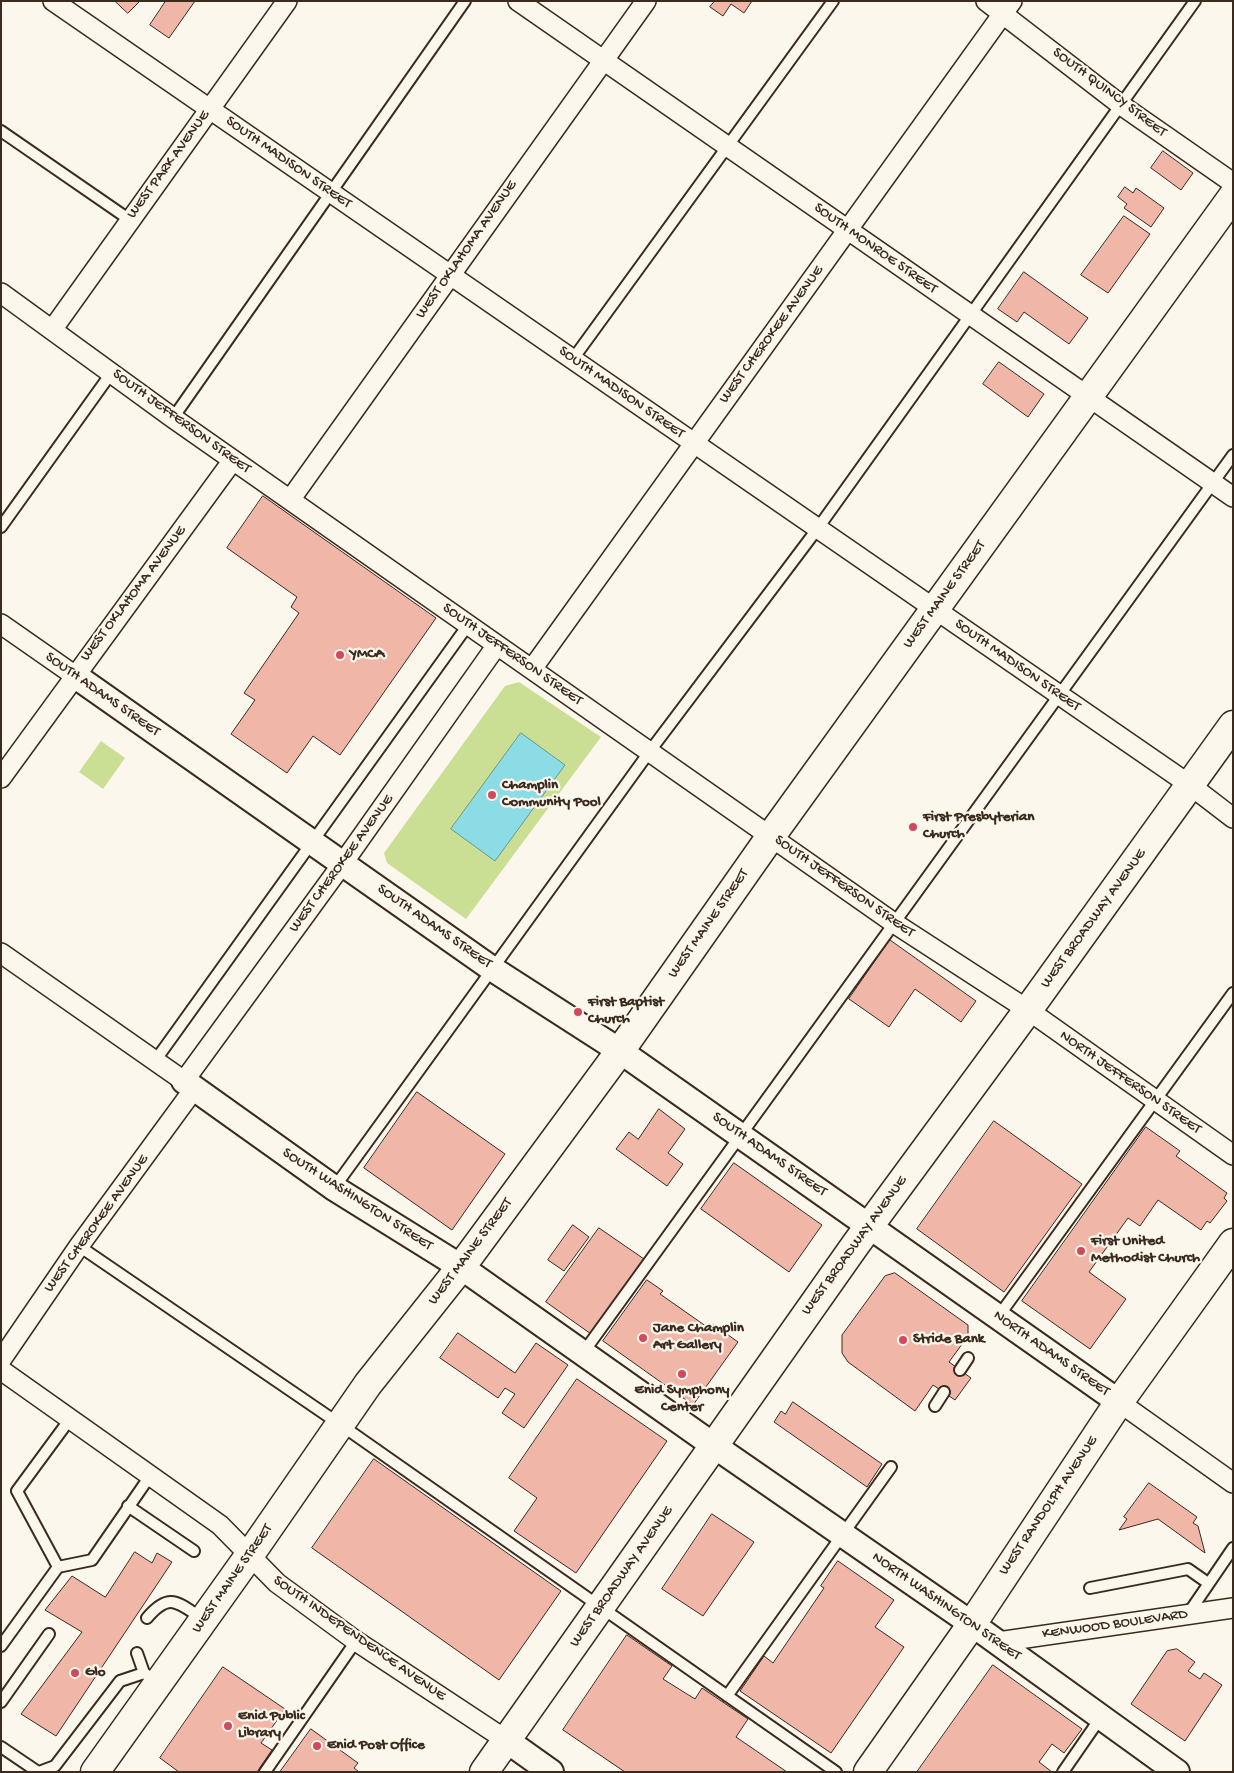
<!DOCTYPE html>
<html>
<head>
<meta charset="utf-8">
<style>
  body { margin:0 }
  #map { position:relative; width:1234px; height:1773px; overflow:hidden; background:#fbf7ec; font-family:"Gochi Hand",sans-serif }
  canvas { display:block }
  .frame { position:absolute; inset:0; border:2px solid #3b2a1e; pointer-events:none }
</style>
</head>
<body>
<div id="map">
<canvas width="1234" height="1773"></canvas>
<div class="frame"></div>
</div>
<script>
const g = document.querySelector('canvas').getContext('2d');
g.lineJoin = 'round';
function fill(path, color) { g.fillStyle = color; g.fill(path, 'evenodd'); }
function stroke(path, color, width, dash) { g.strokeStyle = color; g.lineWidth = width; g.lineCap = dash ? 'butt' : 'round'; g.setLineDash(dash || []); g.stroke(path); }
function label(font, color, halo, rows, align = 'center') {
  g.font = font + ' "Gochi Hand",sans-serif'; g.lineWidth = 4.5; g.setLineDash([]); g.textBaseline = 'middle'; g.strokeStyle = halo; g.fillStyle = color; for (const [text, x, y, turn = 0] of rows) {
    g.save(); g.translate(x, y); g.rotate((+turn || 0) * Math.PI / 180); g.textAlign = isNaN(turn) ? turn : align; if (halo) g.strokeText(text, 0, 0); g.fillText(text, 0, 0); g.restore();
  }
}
const green = new Path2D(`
  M 519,682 L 601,737 L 466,919 L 387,863 L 384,853 L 505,686 Z
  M 101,741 L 125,758 L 103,789 L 79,772 Z`);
const water = new Path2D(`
  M 521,733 L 565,765 L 495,861 L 451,829 Z`);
const building = new Path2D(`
  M 115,1 L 140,1 L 128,13 Z
  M 166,1 L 195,1 L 169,38 L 150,25 Z
  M 715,1 L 752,1 L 744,13 L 731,4 L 723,16 L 710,7 Z
  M 1163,151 L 1193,173 L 1181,190 L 1151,168 Z
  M 1125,187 L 1133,193 L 1136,188 L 1164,208 L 1151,227 L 1124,208 L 1127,204 L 1118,197 Z
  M 1124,216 L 1150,234 L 1108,293 L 1081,275 Z
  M 1024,272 L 1088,318 L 1069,344 L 1024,312 L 1017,322 L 998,309 Z
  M 999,362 L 1044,394 L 1028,417 L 983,384 Z
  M 263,496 L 436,618 L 340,755 L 313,736 L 287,773 L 231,734 L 255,700 L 244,693 L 299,613 L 291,607 L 297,597 L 227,548 Z
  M 890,940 L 976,1001 L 961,1022 L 915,989 L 889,1027 L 849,999 Z
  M 417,1092 L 505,1154 L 452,1230 L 364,1168 Z
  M 659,1109 L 685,1129 L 668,1153 L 683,1164 L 667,1186 L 616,1149 L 629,1132 L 638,1139 Z
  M 994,1121 L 1082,1184 L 1004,1292 L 917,1229 Z
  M 1146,1127 L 1180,1151 L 1176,1156 L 1227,1193 L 1224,1198 L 1227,1201 L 1210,1223 L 1207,1221 L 1201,1230 L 1158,1200 L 1140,1226 L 1128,1218 L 1089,1272 L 1126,1299 L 1090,1349 L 1022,1301 Z
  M 734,1163 L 822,1225 L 789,1272 L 701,1209 Z
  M 573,1225 L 589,1237 L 564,1271 L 548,1260 Z
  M 599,1228 L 644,1259 L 591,1334 L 546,1302 Z
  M 895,1273 L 968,1325 L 968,1336 L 949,1362 L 971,1378 L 955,1400 L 933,1385 L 915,1411 L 848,1362 L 842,1353 L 842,1335 L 885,1276 Z
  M 647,1280 L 663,1291 L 660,1294 L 710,1329 L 713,1324 L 738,1342 L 693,1405 L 603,1341 Z
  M 458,1333 L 515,1373 L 536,1343 L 568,1365 L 524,1428 L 502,1413 L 515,1394 L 505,1388 L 498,1398 L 440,1358 Z
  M 577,1379 L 667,1441 L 576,1573 L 514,1531 L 537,1498 L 509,1478 Z
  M 793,1402 L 882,1464 L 867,1487 L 774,1422 L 781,1411 L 785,1414 Z
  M 374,1459 L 561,1591 L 499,1680 L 312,1548 Z
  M 1149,1483 L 1197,1517 L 1193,1523 L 1198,1526 L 1205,1553 L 1158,1519 L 1119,1530 L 1127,1519 L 1124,1517 Z
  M 712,1514 L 754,1542 L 703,1616 L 662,1589 Z
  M 135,1552 L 152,1563 L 157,1553 L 172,1562 L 56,1736 L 21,1714 L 82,1632 L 45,1610 L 72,1576 L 105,1597 Z
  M 838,1561 L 894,1600 L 875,1627 L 904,1647 L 831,1753 L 740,1691 L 764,1656 L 773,1663 L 824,1588 L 821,1586 Z
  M 627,1635 L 672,1666 L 663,1679 L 695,1699 L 702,1688 L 748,1719 L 736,1737 L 787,1772 L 625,1772 L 563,1730 Z
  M 1177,1649 L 1195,1662 L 1188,1671 L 1200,1679 L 1204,1673 L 1222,1685 L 1185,1741 L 1131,1704 L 1167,1651 Z
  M 993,1665 L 1082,1729 L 1064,1753 L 1052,1744 L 1039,1762 L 1052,1772 L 917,1772 Z
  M 223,1667 L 285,1709 L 261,1743 L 272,1750 L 257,1772 L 179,1772 L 160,1758 Z
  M 311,1729 L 358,1763 L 354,1768 L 359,1772 L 280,1772 Z`);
const service = new Path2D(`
  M 1,131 L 130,220
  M 573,359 L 833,1
  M 173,418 L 465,1
  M 1,527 L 112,372
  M 155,1061 L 468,625
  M 334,1188 L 650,751 L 818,528 L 1195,1
  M 79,1246 L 341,1425 L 836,1772
  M 998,1317 L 1233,993
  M 583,1353 L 1233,455
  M 960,1370 L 968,1358
  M 935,1406 L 944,1392
  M 128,1506 L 194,1551
  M 58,1567 L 17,1491 L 70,1419
  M 1090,1588 L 1188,1569 L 1208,1583
  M 1188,1614 L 1233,1548
  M 147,1618 C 170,1591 178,1603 203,1619
  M 1,1646 L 58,1567 L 92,1560 L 150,1476
  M 137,1653 L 144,1673
  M 727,1696 L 891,1467
  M 1,1702 L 49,1634
  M 1,1747 L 38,1772
  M 39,1772 L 55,1766 L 120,1681 L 144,1673 L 158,1682
  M 265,1772 L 356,1641
  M 1063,1772 L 1101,1717`);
const minor = new Path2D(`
  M 53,1 L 1190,785 L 1233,818
  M 518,1 L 1233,497
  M 986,1 L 1121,105 L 1233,183
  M 1,293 L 173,418 L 497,645 L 894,923 L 1028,1010 L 1233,1155
  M 52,330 L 287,1
  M 290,500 L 646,1
  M 1,624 L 74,675
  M 532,669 L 1012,1
  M 1,778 L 233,460
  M 1,953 L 184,1081 L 343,863 L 497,645
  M 1,1360 L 79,1246 L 194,1089
  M 1,1370 L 220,1525 L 277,1583 L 356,1641 L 506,1740
  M 1119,1402 L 1233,1483
  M 998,1642 L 1233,1608`);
const tertiary = new Path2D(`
  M 74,675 L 491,968 L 620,1051 L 1119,1402
  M 184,1081 L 334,1188 L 461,1267 L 713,1445 L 972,1624 L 1177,1772
  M 506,1740 L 551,1772`);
const secondary = new Path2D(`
  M 95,1772 L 249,1556 L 368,1384 L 461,1267 L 620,1051 L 771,836 L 1233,196
  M 484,1772 L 856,1244 L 1028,1010 L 1233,725
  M 868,1772 L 972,1624 L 1119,1402 L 1233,1243`);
const markers = [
  [340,655,5,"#d1495b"],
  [492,795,5,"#d1495b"],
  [913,827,5,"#d1495b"],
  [578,1012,5,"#d1495b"],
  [1081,1251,5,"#d1495b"],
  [643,1338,5,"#d1495b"],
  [903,1340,5,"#d1495b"],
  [682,1374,5,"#d1495b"],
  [75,1673,5,"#d1495b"],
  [228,1726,5,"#d1495b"],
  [317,1746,5,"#d1495b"]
];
const streetNames = [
  ["SOUTH QUINCY STREET",1109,93,37],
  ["SOUTH MADISON STREET",288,163,35],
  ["WEST PARK AVENUE",169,165,-54],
  ["SOUTH MONROE STREET",875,249,35],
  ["WEST OKLAHOMA AVENUE",467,250,-55],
  ["WEST CHEROKEE AVENUE",772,335,-54],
  ["SOUTH MADISON STREET",621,393,35],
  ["SOUTH JEFFERSON STREET",181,422,36],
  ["WEST OKLAHOMA AVENUE",134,594,-53],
  ["WEST MAINE STREET",945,595,-54],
  ["SOUTH JEFFERSON STREET",512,655,35],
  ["SOUTH MADISON STREET",1017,666,35],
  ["SOUTH ADAMS STREET",102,695,35],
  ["WEST CHEROKEE AVENUE",342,864,-54],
  ["SOUTH JEFFERSON STREET",844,887,35],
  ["WEST BROADWAY AVENUE",1094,919,-54],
  ["WEST MAINE STREET",709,924,-55],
  ["SOUTH ADAMS STREET",434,927,35],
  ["NORTH JEFFERSON STREET",1130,1083,35],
  ["SOUTH ADAMS STREET",769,1155,35],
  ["SOUTH WASHINGTON STREET",357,1200,33],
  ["WEST CHEROKEE AVENUE",97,1224,-54],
  ["WEST BROADWAY AVENUE",855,1246,-54],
  ["WEST MAINE STREET",471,1252,-53],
  ["NORTH ADAMS STREET",1051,1354,35],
  ["WEST RANDOLPH AVENUE",1049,1506,-56],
  ["WEST BROADWAY AVENUE",622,1577,-55],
  ["WEST MAINE STREET",233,1579,-55],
  ["NORTH WASHINGTON STREET",946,1607,35],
  ["KENWOOD BOULEVARD",1115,1625,-8],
  ["SOUTH INDEPENDENCE AVENUE",359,1639,35]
];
const poiNames = [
  ["YMCA",350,655],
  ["Champlin",502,786],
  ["Community Pool",502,803],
  ["First Presbyterian",923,818],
  ["Church",923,835],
  ["First Baptist",588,1003],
  ["Church",588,1020],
  ["First United",1091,1242],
  ["Methodist Church",1091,1259],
  ["Jane Champlin",653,1329],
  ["Art Gallery",653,1346],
  ["Stride Bank",913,1340],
  ["Enid Symphony",682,1391,"center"],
  ["Center",682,1408,"center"],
  ["Glo",85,1673],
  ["Enid Public",238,1717],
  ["Library",238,1734],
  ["Enid Post Office",327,1746]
];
fill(green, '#cadf94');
fill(water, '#8bdce5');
stroke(water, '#6b9595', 1);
fill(building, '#f0b6a8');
stroke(building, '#3b2a1e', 1);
stroke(service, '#3b2a1e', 14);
stroke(minor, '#3b2a1e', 22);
stroke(tertiary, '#3b2a1e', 28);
stroke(secondary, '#3b2a1e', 31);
stroke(service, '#fbf7ec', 10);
stroke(minor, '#fbf7ec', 19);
stroke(tertiary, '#fbf7ec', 24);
stroke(secondary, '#fbf7ec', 28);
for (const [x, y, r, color] of markers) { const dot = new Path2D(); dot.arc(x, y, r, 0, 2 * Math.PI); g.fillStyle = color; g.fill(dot); stroke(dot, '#fbf7ec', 2); }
label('15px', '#3b2a1e', '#fbf7ec', streetNames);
label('bold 15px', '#3b2a1e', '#fbf7ec', poiNames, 'left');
</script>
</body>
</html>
